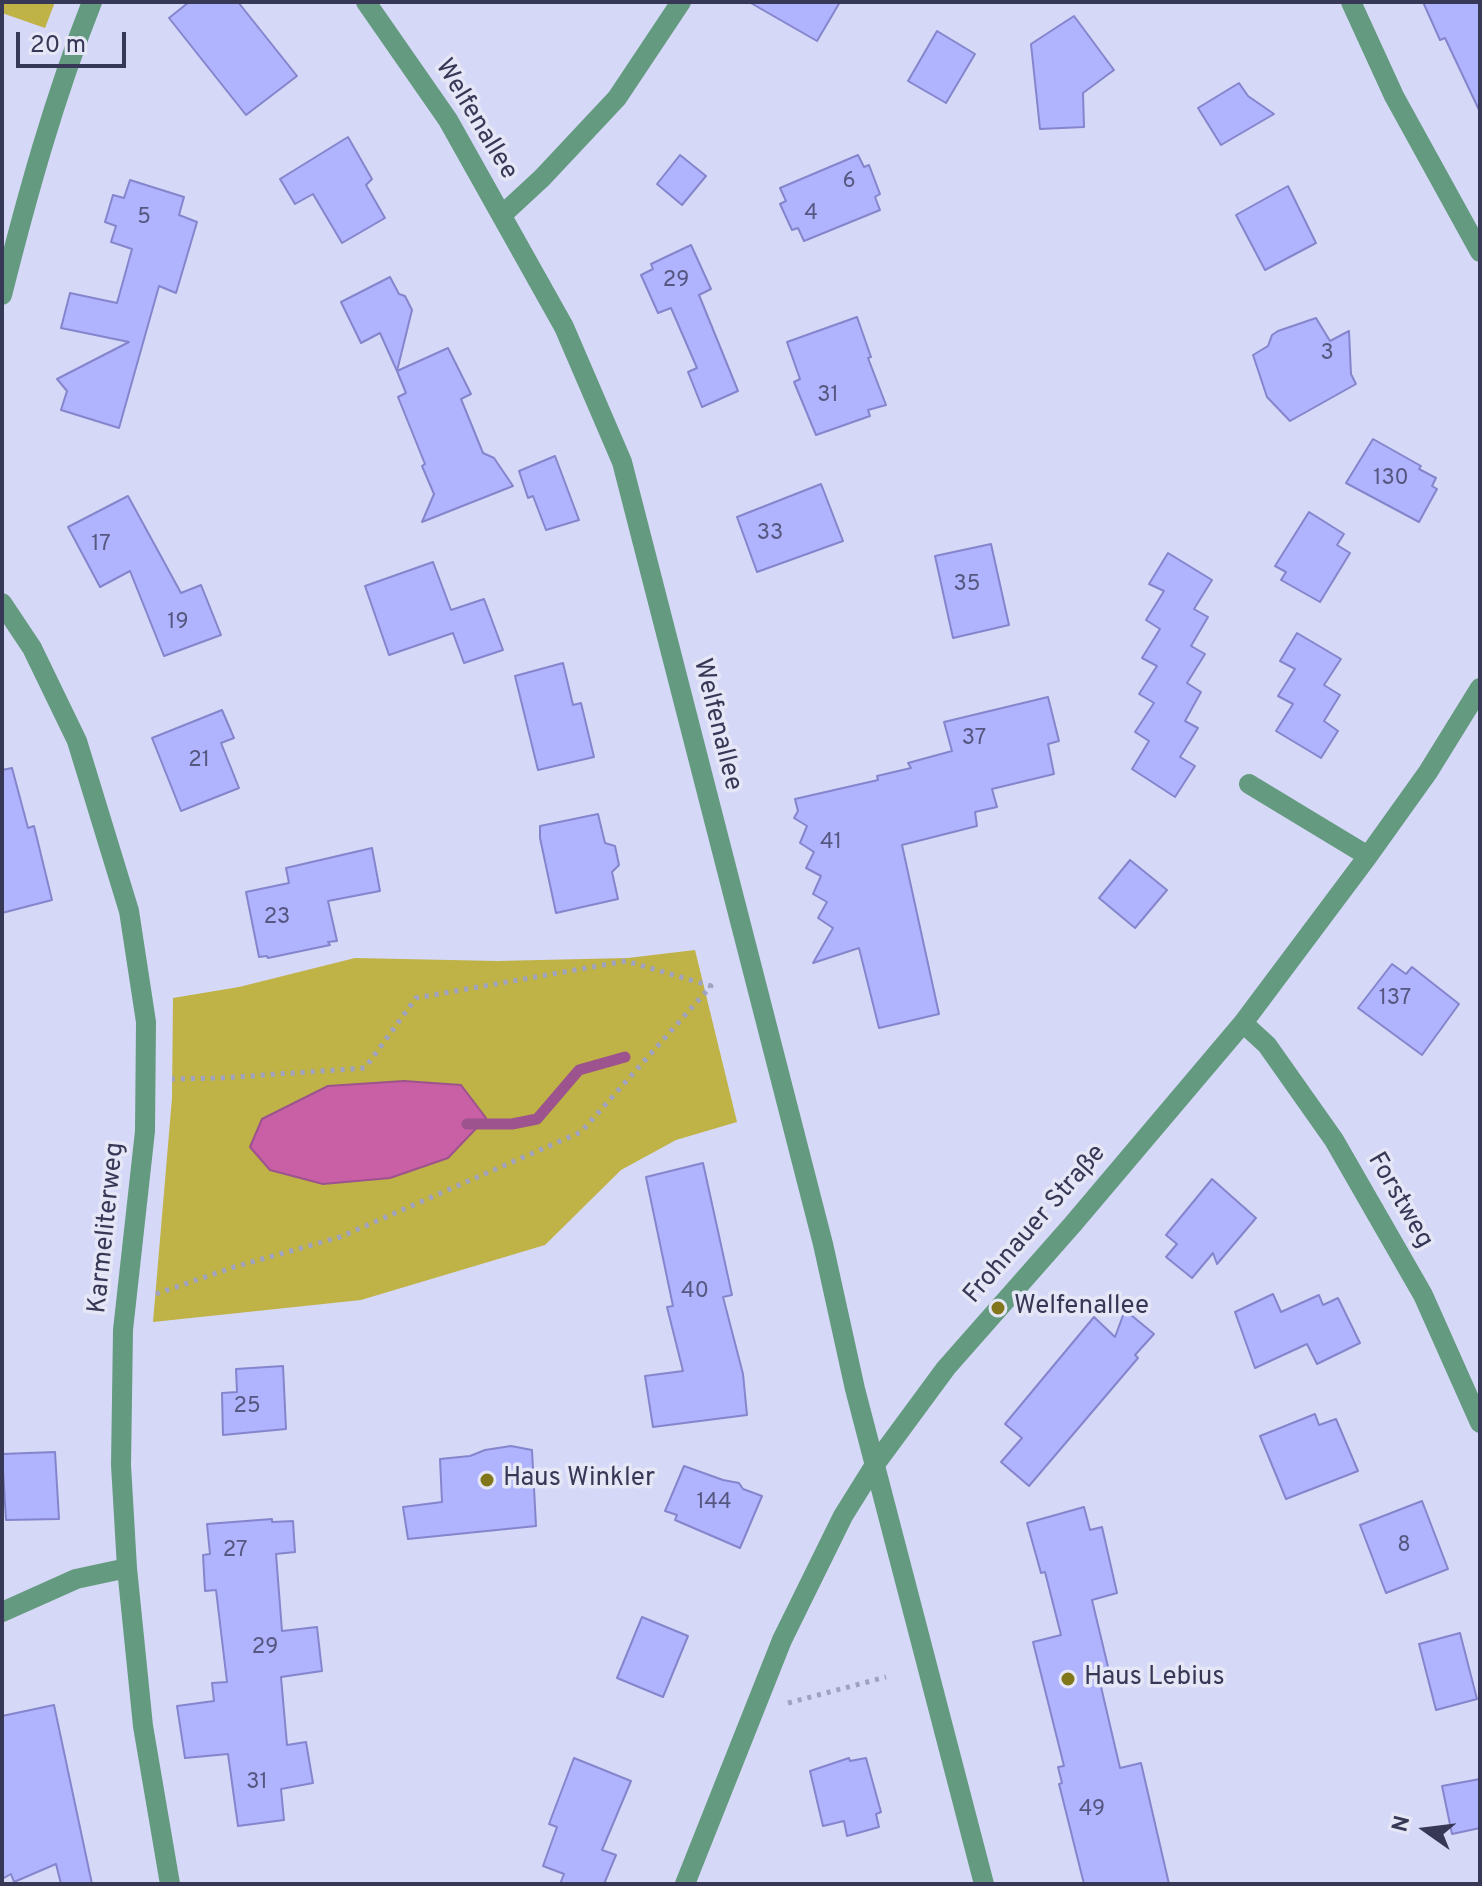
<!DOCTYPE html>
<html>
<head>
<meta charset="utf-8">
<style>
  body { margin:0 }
  #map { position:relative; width:1482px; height:1886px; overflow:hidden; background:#d6d8f7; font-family:Overpass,sans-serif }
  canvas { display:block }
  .frame { position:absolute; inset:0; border:4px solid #373856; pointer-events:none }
  .north { position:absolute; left:1386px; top:1790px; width:80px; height:80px; -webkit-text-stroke:6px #e5e6f6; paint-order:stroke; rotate:284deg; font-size:22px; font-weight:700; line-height:32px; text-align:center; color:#373856 }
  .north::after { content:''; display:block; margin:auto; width:28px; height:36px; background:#373856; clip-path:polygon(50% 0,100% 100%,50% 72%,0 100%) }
  .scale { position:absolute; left:16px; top:32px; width:110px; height:36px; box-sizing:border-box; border:4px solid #373856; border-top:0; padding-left:10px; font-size:24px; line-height:28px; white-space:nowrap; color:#373856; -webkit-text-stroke:6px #e5e6f6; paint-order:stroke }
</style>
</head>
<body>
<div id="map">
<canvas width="1482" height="1886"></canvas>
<div class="frame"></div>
<div class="north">N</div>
<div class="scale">20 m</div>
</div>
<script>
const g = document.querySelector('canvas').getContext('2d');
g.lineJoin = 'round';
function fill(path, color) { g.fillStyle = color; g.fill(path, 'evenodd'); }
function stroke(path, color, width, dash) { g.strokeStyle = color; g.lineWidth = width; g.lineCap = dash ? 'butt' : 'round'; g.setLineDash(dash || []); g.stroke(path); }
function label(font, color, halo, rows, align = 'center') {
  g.font = font + ' Overpass,sans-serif'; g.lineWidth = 7; g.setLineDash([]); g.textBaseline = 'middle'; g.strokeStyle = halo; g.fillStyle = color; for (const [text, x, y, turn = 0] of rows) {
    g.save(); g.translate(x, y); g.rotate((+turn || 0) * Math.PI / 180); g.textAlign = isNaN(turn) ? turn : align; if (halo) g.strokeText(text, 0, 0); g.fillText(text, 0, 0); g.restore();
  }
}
const green = new Path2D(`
  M 2,2 L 55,2 L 45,28 L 2,13 Z
  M 695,950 L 737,1122 L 676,1140 L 621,1170 L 545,1245 L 361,1300 L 153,1322 L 172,1098 L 173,998 L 239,987 L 355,958 L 497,961 L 628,958 Z`);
const water = new Path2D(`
  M 404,1081 L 461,1085 L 486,1118 L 448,1158 L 390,1178 L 323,1184 L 270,1170 L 250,1147 L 262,1119 L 328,1086 Z`);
const stream = new Path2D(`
  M 467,1124 L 512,1124 L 537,1119 L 579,1070 L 625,1057`);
const building = new Path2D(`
  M 189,2 L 238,2 L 297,76 L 246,115 L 169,18 Z
  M 749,2 L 840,2 L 817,41 Z
  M 1423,2 L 1480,2 L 1480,112 L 1445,38 L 1440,40 Z
  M 1074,16 L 1114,70 L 1083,93 L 1084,127 L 1040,129 L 1031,44 Z
  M 937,31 L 975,54 L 946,103 L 908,81 Z
  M 1239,83 L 1248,96 L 1274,114 L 1221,145 L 1198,108 Z
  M 348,137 L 372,179 L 366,185 L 385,218 L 342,243 L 313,194 L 295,204 L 280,179 Z
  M 680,155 L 706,176 L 682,205 L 657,184 Z
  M 858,155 L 864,167 L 869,165 L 880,194 L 875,197 L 880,210 L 804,241 L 798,228 L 792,230 L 780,204 L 786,201 L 780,188 Z
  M 130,180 L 184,197 L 179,215 L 197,222 L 176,293 L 159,286 L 119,428 L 61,410 L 67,391 L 57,379 L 129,342 L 61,328 L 70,293 L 117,303 L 132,249 L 111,242 L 116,226 L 105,222 L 113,195 L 124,198 Z
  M 1288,186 L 1316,243 L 1265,270 L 1236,215 Z
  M 691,245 L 711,289 L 699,295 L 738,391 L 702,407 L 688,372 L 697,368 L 671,308 L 658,313 L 641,275 L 653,269 L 651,264 Z
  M 390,277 L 399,294 L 405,296 L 412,310 L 397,371 L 380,333 L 361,343 L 341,302 Z
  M 857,317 L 871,357 L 868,358 L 886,405 L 868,410 L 870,416 L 816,435 L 794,382 L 800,379 L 787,342 Z
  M 1316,318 L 1330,341 L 1349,331 L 1351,374 L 1356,384 L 1290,421 L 1267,397 L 1253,355 L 1268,346 L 1272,335 L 1278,331 Z
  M 448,348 L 471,394 L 461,399 L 483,453 L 494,458 L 513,486 L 422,522 L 434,494 L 422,466 L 425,464 L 398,397 L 406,393 L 397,371 Z
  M 1373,439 L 1421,466 L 1419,469 L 1436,478 L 1432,486 L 1437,489 L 1419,522 L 1346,483 Z
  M 555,456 L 579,520 L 546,530 L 533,496 L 528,498 L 519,471 Z
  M 821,484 L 843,541 L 757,572 L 737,517 Z
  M 128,496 L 181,593 L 201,585 L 221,635 L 164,656 L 130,571 L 100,587 L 68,527 Z
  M 1309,512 L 1344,534 L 1337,545 L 1350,553 L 1320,602 L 1281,580 L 1286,572 L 1275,566 Z
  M 991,544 L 1009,625 L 953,638 L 935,556 Z
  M 1168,553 L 1212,580 L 1194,609 L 1208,617 L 1191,646 L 1205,654 L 1187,683 L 1201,692 L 1185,721 L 1198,728 L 1180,757 L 1195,766 L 1175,797 L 1132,769 L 1149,741 L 1135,732 L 1154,703 L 1139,694 L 1157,666 L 1142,658 L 1160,629 L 1146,620 L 1164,591 L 1149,584 Z
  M 433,562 L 451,610 L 484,599 L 503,650 L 464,663 L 453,633 L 389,655 L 365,586 Z
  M 1297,633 L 1341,659 L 1324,685 L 1340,695 L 1324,721 L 1338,731 L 1321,758 L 1276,731 L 1293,704 L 1278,696 L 1295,669 L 1280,661 Z
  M 563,663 L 573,705 L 581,703 L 594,757 L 538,770 L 515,676 Z
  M 1048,697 L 1059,741 L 1048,744 L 1054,774 L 992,789 L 997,807 L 975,812 L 977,826 L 902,845 L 939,1014 L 879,1028 L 859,948 L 813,963 L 833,928 L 818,918 L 827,902 L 813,894 L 821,876 L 806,868 L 814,852 L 800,843 L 807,826 L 794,818 L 798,811 L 795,799 L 878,780 L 877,776 L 911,768 L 908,763 L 952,751 L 944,722 Z
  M 222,710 L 234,738 L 221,743 L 239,788 L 181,811 L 152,738 Z
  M 12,768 L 28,828 L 34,826 L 52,900 L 2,913 L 2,770 Z
  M 598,814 L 605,843 L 615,846 L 619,865 L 612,872 L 618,899 L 556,913 L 540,838 L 540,826 Z
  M 372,848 L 380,891 L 328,901 L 337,941 L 328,942 L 330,945 L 268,958 L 267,956 L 259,957 L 246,892 L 289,883 L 286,868 Z
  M 1130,860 L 1167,890 L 1135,928 L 1099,898 Z
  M 1392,964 L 1406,974 L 1412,967 L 1459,1004 L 1422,1055 L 1358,1008 Z
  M 703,1163 L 732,1295 L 723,1297 L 743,1374 L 747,1415 L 653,1427 L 645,1376 L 683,1371 L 667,1307 L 673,1306 L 646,1177 Z
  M 1212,1179 L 1256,1218 L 1217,1264 L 1213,1253 L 1192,1278 L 1166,1257 L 1177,1244 L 1166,1235 Z
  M 1273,1294 L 1281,1312 L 1319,1295 L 1323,1305 L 1338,1298 L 1360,1343 L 1317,1364 L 1307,1344 L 1255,1368 L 1235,1312 Z
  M 1125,1310 L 1154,1334 L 1135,1355 L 1138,1358 L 1029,1486 L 1001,1462 L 1022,1438 L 1005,1424 L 1094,1317 L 1115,1337 Z
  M 283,1366 L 286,1429 L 223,1435 L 222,1393 L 237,1392 L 236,1369 Z
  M 1315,1414 L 1319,1425 L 1336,1419 L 1358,1471 L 1286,1499 L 1260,1436 Z
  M 511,1446 L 532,1450 L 536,1526 L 408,1539 L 403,1507 L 442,1502 L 440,1459 L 470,1456 L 485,1450 Z
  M 55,1452 L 59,1519 L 6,1520 L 2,1454 Z
  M 684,1466 L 723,1480 L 739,1483 L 743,1489 L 762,1496 L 740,1548 L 675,1520 L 677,1515 L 665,1511 Z
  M 1422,1501 L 1448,1569 L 1386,1593 L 1360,1525 Z
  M 1084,1507 L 1090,1530 L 1102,1527 L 1117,1593 L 1092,1600 L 1109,1671 L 1098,1674 L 1120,1768 L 1141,1763 L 1169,1884 L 1084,1884 L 1059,1784 L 1062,1783 L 1058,1767 L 1064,1766 L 1033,1642 L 1061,1635 L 1045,1572 L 1041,1573 L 1027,1523 Z
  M 272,1519 L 272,1522 L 293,1521 L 295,1552 L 276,1554 L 282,1631 L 317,1627 L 322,1671 L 281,1677 L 287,1745 L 306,1742 L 313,1783 L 281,1789 L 284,1820 L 238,1826 L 228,1754 L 185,1758 L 177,1706 L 214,1701 L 212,1683 L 227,1682 L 216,1590 L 205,1591 L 203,1555 L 210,1554 L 207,1524 Z
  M 642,1617 L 688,1636 L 663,1697 L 617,1678 Z
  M 1460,1633 L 1477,1699 L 1436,1710 L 1419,1644 Z
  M 54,1705 L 92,1884 L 61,1884 L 56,1864 L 14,1882 L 11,1874 L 2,1879 L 2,1716 Z
  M 574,1758 L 631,1781 L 602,1850 L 616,1855 L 604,1884 L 560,1884 L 564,1874 L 543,1866 L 557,1827 L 549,1824 Z
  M 849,1758 L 850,1761 L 866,1758 L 881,1812 L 876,1814 L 879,1827 L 847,1836 L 844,1821 L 823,1826 L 810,1771 Z
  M 1480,1779 L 1480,1828 L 1452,1834 L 1442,1786 Z`);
const path = new Path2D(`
  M 156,1294 L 234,1267 L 340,1237 L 581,1132 L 711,986 L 626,961 L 416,998 L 365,1068 L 221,1078 L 172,1079
  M 788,1703 L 886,1677`);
const minor = new Path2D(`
  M 366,2 L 448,120 L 564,327 L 622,462 L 823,1244 L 855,1389 L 984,1884
  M 1351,2 L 1394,96 L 1480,252
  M 502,215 L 542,178 L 617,98 L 681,2
  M 2,295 C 27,196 54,98 92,2
  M 2,603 L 32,648 L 77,741 L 129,911 L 146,1022 L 145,1131 L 123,1330 L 121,1465 L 127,1568 L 143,1726 L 170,1884
  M 1249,784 L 1368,856
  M 1243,1023 L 1267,1045 L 1334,1140 L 1423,1295 L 1480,1423
  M 2,1612 L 76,1579 L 127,1568
  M 685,1884 L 782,1640 L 843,1516 L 876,1463 L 946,1368 L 1073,1224 L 1243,1023 L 1368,856 L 1428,772 L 1480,688`);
const markers = [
  [998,1308,8,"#81761a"],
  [487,1480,8,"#81761a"],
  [1068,1679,8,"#81761a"]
];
const numberNames = [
  ["6",849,183],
  ["4",811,215],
  ["5",144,219],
  ["29",676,282],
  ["3",1327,355],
  ["31",828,397],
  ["130",1391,480],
  ["33",770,535],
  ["17",101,546],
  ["35",967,586],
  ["19",178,624],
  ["37",974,740],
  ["21",199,762],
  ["41",831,844],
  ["23",277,919],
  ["137",1395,1000],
  ["40",695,1293],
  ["25",247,1408],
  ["144",714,1504],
  ["8",1404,1547],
  ["27",235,1552],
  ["29",265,1649],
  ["31",257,1784],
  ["49",1092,1811]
];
const streetNames = [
  ["Welfenallee",475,120,59],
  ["Welfenallee",716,725,76],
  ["Forstweg",1399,1201,60],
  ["Frohnauer Straße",1036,1225,-49],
  ["Karmeliterweg",108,1228,-84]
];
const poiNames = [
  ["Welfenallee",1014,1308],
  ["Haus Winkler",503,1480],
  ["Haus Lebius",1084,1679]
];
fill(green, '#bfb246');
fill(water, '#c95fa5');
stroke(water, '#9d538d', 2);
stroke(stream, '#9d538d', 11);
fill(building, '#b0b3fd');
stroke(building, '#8485cc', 2);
stroke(path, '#a0a2c1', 5, [4, 6]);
stroke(minor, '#649b80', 20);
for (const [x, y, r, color] of markers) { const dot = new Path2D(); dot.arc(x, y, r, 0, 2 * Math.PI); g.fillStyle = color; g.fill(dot); stroke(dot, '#e5e6f6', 3); }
label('22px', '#555780', null, numberNames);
label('26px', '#373856', '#e5e6f6', streetNames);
label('26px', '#373856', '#e5e6f6', poiNames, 'left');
</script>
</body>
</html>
